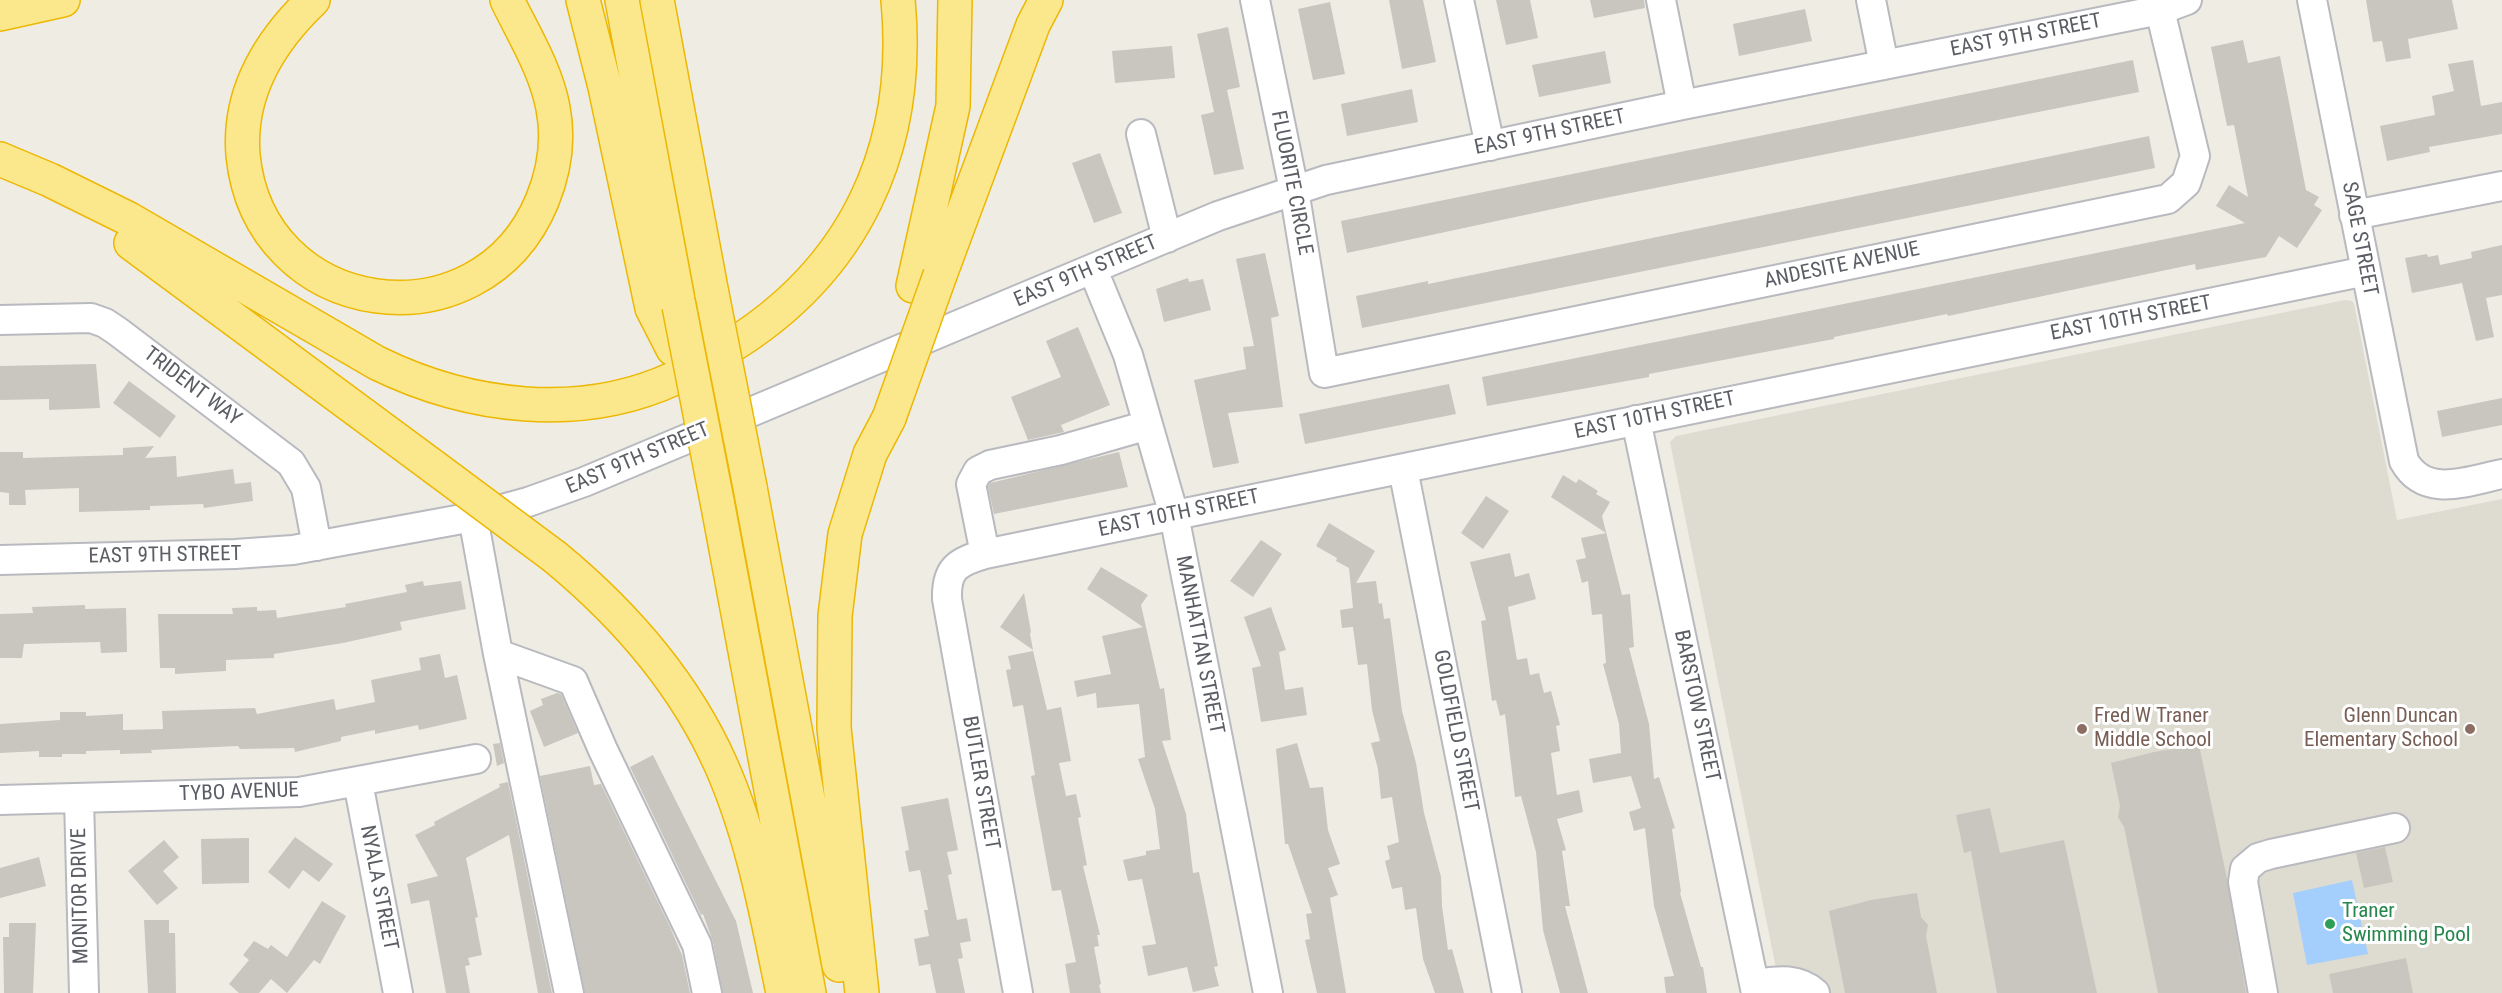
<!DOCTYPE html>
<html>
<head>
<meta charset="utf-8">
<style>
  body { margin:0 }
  canvas { display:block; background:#eeece3 }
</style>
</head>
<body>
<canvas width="2502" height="993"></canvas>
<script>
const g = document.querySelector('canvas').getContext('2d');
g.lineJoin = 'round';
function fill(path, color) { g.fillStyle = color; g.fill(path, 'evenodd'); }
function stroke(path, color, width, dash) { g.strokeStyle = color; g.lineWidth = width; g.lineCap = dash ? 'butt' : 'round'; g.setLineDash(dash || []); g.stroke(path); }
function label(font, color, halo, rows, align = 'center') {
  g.font = font + ' "Roboto Condensed",sans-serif'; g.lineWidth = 6; g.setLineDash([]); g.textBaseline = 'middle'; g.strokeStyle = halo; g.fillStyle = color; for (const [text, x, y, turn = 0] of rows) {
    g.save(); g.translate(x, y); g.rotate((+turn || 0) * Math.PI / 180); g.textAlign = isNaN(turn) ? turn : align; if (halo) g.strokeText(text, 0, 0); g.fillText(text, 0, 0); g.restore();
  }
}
const education = new Path2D(`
  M 2345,300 L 2352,301 L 2354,304 L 2397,520 L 2502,499 L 2502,993 L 1781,993 L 1670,442 L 1676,436 Z`);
const water = new Path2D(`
  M 2352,880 L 2368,954 L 2307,965 L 2293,893 Z`);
const building = new Path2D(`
  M 1389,0 L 1423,0 L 1436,62 L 1402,69 Z
  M 1496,0 L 1530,0 L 1538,38 L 1506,45 Z
  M 1590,0 L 1644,0 L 1645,8 L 1594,18 Z
  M 2366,0 L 2452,0 L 2458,29 L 2408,39 L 2411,58 L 2386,62 L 2382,41 L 2373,42 Z
  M 1330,2 L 1345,74 L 1313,80 L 1298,9 Z
  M 1805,9 L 1812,41 L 1739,56 L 1733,24 Z
  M 1228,27 L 1240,87 L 1227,90 L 1244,169 L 1214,175 L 1201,115 L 1214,112 L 1197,34 Z
  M 2243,40 L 2248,63 L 2280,56 L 2306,190 L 2319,197 L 2314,205 L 2322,210 L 2297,248 L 2279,236 L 2266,257 L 2196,270 L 2195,264 L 1948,316 L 1947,314 L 1834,337 L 1834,339 L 1649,374 L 1649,377 L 1487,406 L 1482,377 L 2245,223 L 2216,206 L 2229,185 L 2248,197 L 2234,125 L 2227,126 L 2211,47 Z
  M 1172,46 L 1175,78 L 1115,83 L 1112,51 Z
  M 1605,51 L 1611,83 L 1539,97 L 1532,65 Z
  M 2133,60 L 2139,92 L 1595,200 L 1347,253 L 1341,221 Z
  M 2473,60 L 2481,106 L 2502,102 L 2502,134 L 2429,147 L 2430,152 L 2387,161 L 2380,126 L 2435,115 L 2432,96 L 2454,91 L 2448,64 Z
  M 1412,89 L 1418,122 L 1347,136 L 1341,104 Z
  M 2149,136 L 2155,168 L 1362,328 L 1356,296 L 1428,281 L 1428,284 Z
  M 1100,153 L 1122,213 L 1094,223 L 1072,163 Z
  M 2502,245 L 2502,295 L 2486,298 L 2494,337 L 2476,341 L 2462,283 L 2412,293 L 2405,258 L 2427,254 L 2428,257 L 2438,255 L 2440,265 L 2472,258 L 2471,252 Z
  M 1265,253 L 1279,316 L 1271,318 L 1283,407 L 1228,413 L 1239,463 L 1213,468 L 1194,380 L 1246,369 L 1243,347 L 1254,346 L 1236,259 Z
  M 1188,278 L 1189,282 L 1203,279 L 1211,310 L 1164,322 L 1156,289 Z
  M 1078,327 L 1110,405 L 1061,425 L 1064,432 L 1028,440 L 1011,397 L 1061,377 L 1046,341 Z
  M 96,364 L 100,408 L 49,410 L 49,399 L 0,400 L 0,366 Z
  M 129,381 L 176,416 L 160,438 L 113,403 Z
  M 1449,384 L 1456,414 L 1305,444 L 1299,414 Z
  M 2502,398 L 2502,425 L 2442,437 L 2437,411 Z
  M 154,446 L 145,458 L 176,456 L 177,477 L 233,469 L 235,484 L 251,482 L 253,501 L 204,508 L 203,504 L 150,506 L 150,510 L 79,512 L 79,488 L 25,490 L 26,505 L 9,505 L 9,493 L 0,492 L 0,452 L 23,452 L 23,458 L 123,455 L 123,448 Z
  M 1119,452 L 1128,487 L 994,514 L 988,487 L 990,483 Z
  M 1563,475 L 1576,483 L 1579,479 L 1598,491 L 1596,494 L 1610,502 L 1602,516 L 1622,595 L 1630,594 L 1634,647 L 1629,648 L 1649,724 L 1654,779 L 1659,777 L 1675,828 L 1672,829 L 1681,892 L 1680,893 L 1701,967 L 1703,967 L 1707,993 L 1666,993 L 1664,977 L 1674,976 L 1654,906 L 1645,828 L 1634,831 L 1629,812 L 1641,808 L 1631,776 L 1593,783 L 1589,759 L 1621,753 L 1619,724 L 1603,664 L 1606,663 L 1602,614 L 1592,615 L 1588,581 L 1582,583 L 1576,560 L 1586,558 L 1581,538 L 1606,533 L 1551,497 Z
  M 1486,496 L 1509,511 L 1483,549 L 1461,533 Z
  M 1329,523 L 1375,551 L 1356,583 L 1376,581 L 1379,604 L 1382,603 L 1384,619 L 1390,618 L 1402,711 L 1416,763 L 1424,813 L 1441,877 L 1442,906 L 1448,950 L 1452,949 L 1464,993 L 1435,993 L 1423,959 L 1416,908 L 1405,910 L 1402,887 L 1392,889 L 1385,861 L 1390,859 L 1387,846 L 1399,842 L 1392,797 L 1381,799 L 1378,769 L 1371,743 L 1380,741 L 1372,710 L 1367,664 L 1358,665 L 1353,627 L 1342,628 L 1340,610 L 1353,608 L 1349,568 L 1336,561 L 1337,558 L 1316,546 Z
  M 1261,540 L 1282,554 L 1253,597 L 1230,581 Z
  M 1510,553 L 1515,577 L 1529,573 L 1536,599 L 1508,607 L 1517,660 L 1527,658 L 1530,675 L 1539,673 L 1544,693 L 1551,691 L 1560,725 L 1556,726 L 1560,751 L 1551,753 L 1557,795 L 1579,790 L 1583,812 L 1557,819 L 1566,850 L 1562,851 L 1570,906 L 1565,906 L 1588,993 L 1560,993 L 1543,930 L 1536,852 L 1521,796 L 1515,797 L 1505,714 L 1500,716 L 1496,700 L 1492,701 L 1481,621 L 1486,620 L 1470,562 Z
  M 1101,567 L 1148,595 L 1141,605 L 1160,689 L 1164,688 L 1171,740 L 1162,741 L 1186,814 L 1193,873 L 1199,872 L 1218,966 L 1214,967 L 1219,986 L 1193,992 L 1187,967 L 1148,976 L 1142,946 L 1156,944 L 1142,879 L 1128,881 L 1123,860 L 1146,855 L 1146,851 L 1160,849 L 1155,809 L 1138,759 L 1145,757 L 1139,704 L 1097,708 L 1096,693 L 1077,697 L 1074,681 L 1111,674 L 1102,636 L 1143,627 L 1087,589 Z
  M 423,581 L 424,586 L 461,581 L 466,609 L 400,622 L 402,630 L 343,643 L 274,654 L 274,658 L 226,660 L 226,671 L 175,674 L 175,668 L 160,668 L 158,614 L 233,614 L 232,608 L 257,607 L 257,611 L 276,610 L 277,618 L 346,607 L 345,604 L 407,592 L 405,585 Z
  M 1024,593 L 1031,632 L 1030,634 L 1033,650 L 1000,627 Z
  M 85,605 L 85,609 L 126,608 L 127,652 L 101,653 L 100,642 L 24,644 L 22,658 L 0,658 L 0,614 L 33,613 L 32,607 Z
  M 1271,607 L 1286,650 L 1279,652 L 1285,690 L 1303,687 L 1307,715 L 1261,722 L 1252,668 L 1261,666 L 1244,617 Z
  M 1033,651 L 1047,710 L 1061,707 L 1071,761 L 1059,763 L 1066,796 L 1076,794 L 1081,817 L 1078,818 L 1087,865 L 1083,866 L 1100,935 L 1097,935 L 1099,946 L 1094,947 L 1101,984 L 1099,985 L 1101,993 L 1070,993 L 1065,964 L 1076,962 L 1061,890 L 1052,891 L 1031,776 L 1035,775 L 1023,705 L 1013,707 L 1006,670 L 1011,669 L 1008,656 Z
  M 440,654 L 445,678 L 457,675 L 467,719 L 419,730 L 418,725 L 375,734 L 375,730 L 341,737 L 341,741 L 295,752 L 294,748 L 240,749 L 238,746 L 151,750 L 152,753 L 120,754 L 120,750 L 86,751 L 86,754 L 62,754 L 62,757 L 39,757 L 39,751 L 0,753 L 0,724 L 60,720 L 60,712 L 86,712 L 86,716 L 123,714 L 123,730 L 163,729 L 162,711 L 255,708 L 257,714 L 334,699 L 336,710 L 375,702 L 371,680 L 421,670 L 419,658 Z
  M 557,693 L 561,694 L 578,733 L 544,747 L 530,711 L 543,705 L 541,699 Z
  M 500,743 L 504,763 L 497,766 L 493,744 Z
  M 1297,743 L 1310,788 L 1323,787 L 1328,830 L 1340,864 L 1328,868 L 1338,895 L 1330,898 L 1346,993 L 1317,993 L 1305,940 L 1310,939 L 1306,914 L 1312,913 L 1288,844 L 1285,844 L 1276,749 Z
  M 2199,745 L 2227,879 L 2246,993 L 2158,993 L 2124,827 L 2118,817 L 2120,806 L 2111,763 L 2154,752 Z
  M 653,755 L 736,921 L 753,993 L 723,993 L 713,942 L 703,914 L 701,915 L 630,767 Z
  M 590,766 L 594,785 L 601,784 L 670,927 L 682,955 L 690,993 L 585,993 L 540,776 Z
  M 508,782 L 552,993 L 538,993 L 509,835 L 466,858 L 478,917 L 475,918 L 482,955 L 468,958 L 470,965 L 465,966 L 470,993 L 446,993 L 429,900 L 411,904 L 407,884 L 438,876 L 415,835 L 435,825 L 434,822 L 500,787 L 499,784 Z
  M 948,798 L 958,850 L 947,852 L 952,874 L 948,875 L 957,920 L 967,918 L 971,941 L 960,943 L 963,958 L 958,959 L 965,993 L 936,993 L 930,964 L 919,966 L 914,939 L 929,936 L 924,910 L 928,910 L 920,870 L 909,872 L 905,851 L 909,850 L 901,807 Z
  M 1990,808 L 2000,853 L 2064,840 L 2097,993 L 1997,993 L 1971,851 L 1964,853 L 1956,815 Z
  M 295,837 L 333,864 L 319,882 L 303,870 L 289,889 L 268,872 Z
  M 249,838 L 249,883 L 202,884 L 201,839 Z
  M 164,840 L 179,857 L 163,871 L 178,888 L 157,905 L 128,871 Z
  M 2385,847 L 2393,882 L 2364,888 L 2356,853 Z
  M 39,857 L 46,886 L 0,898 L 0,868 Z
  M 1917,893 L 1921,917 L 1928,925 L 1926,936 L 1937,993 L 1845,993 L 1829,911 L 1871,900 Z
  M 322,901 L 346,916 L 320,964 L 314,960 L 287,993 L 271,979 L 259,993 L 239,993 L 229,984 L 249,960 L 243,955 L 254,941 L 268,949 L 271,945 L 287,957 Z
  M 144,920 L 169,920 L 169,933 L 175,933 L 176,993 L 148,993 Z
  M 9,923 L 36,923 L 33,993 L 4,993 L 3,937 L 9,937 Z
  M 2406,958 L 2413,993 L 2333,993 L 2329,974 Z`);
const minor = new Path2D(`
  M 1255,0 L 1294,190 L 1324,373 L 2168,199 L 2186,183 L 2195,156 L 2160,10
  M 1459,0 L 1490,146
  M 1661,0 L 1682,105
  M 1871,0 L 1884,65
  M 2312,0 L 2404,461 C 2425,499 2468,481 2502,474
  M 1141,134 L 1167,238
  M 2354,215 L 2502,186
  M 1093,270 L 1128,355 L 1174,515 L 1268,993
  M 0,320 L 91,318 L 105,323 L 117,331 L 291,463 L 306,488 L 317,546
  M 1636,420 L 1756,993
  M 1403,469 L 1507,993
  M 473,517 L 498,654 L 569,993
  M 985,554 L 971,484 L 978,471 L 990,465 L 1061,450 L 1148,425
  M 0,560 L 235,554 L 293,550 L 473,517 L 528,502 L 584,482 L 1218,216 L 1326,180 L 1682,105 L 2160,10 L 2187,0
  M 498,654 L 573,681 L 603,750 L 697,945 L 707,993
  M 358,782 L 398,993
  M 79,798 L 84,993
  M 0,800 L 299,792 L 476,759
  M 1755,984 C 1777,981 1797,977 1815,993
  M 1018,993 L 947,599 C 946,569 957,562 985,554 L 2366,271
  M 2263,993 L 2243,882 L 2245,869 L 2258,858 L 2271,854 L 2395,828`);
const highway = new Path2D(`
  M 313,0 C 270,41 238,93 243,155 C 259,320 480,350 542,201 C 554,172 559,139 553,108 C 546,70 524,35 507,0
  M 583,0 L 605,87 L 652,308 L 673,349
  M 622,0 L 679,306
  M 657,0 L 712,294
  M 0,14 L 63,0
  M 0,159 L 50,180 L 129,219 L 377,363 C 469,408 580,422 675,378 C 693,370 710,359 726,349 C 855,271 912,148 898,0
  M 131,243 L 434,467
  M 940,275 L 1033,25 L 1046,0
  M 913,286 L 953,106 L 955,0
  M 750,487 L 839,965
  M 717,501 L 809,993
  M 555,557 C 624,614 684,682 721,765 C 753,837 767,916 783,993
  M 862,993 L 834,728 L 835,616 L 845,534 L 870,454 L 889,418`);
const highwayBridge = new Path2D(`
  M 712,294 L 750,487
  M 679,306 L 717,501
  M 889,418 L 940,275
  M 434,467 L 555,557`);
const markers = [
  [2082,729,6,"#8d6e63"],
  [2470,729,6,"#8d6e63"],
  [2330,924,6,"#2e9e5b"]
];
const streetNames = [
  ["EAST 9TH STREET",2026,36,-11],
  ["EAST 9TH STREET",1550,133,-12],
  ["FLUORITE CIRCLE",1291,183,79],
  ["SAGE STREET",2359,239,79],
  ["ANDESITE AVENUE",1842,266,-12],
  ["EAST 9TH STREET",1086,272,-23],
  ["EAST 10TH STREET",2131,319,-11],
  ["TRIDENT WAY",192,387,37],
  ["EAST 10TH STREET",1655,416,-12],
  ["EAST 9TH STREET",638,459,-23],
  ["EAST 10TH STREET",1179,514,-12],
  ["EAST 9TH STREET",165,556,-1],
  ["MANHATTAN STREET",1199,645,79],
  ["BARSTOW STREET",1696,706,78],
  ["GOLDFIELD STREET",1455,731,79],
  ["BUTLER STREET",980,783,80],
  ["TYBO AVENUE",239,793,-2],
  ["NYALA STREET",378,888,79],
  ["MONITOR DRIVE",81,896,-91]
];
const educationNames = [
  ["Fred W Traner",2094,717],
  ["Middle School",2094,741],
  ["Glenn Duncan",2458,717,"right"],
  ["Elementary School",2458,741,"right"]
];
const leisureNames = [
  ["Traner",2342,912],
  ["Swimming Pool",2342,936]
];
fill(education, '#dedbd1');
fill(water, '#a4cffd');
fill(building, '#c9c6c0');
stroke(minor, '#b8babf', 32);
stroke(highway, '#edb804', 36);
stroke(minor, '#fff', 28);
stroke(highway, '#fbe88d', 33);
stroke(highwayBridge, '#edb804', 36, []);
stroke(highwayBridge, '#fbe88d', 33);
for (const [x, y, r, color] of markers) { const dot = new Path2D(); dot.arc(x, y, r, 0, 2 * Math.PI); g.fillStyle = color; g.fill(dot); stroke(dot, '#fff', 2); }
label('21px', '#5b5e64', '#fff', streetNames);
label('21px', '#785e54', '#fff', educationNames, 'left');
label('21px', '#27864d', '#fff', leisureNames, 'left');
</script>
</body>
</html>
